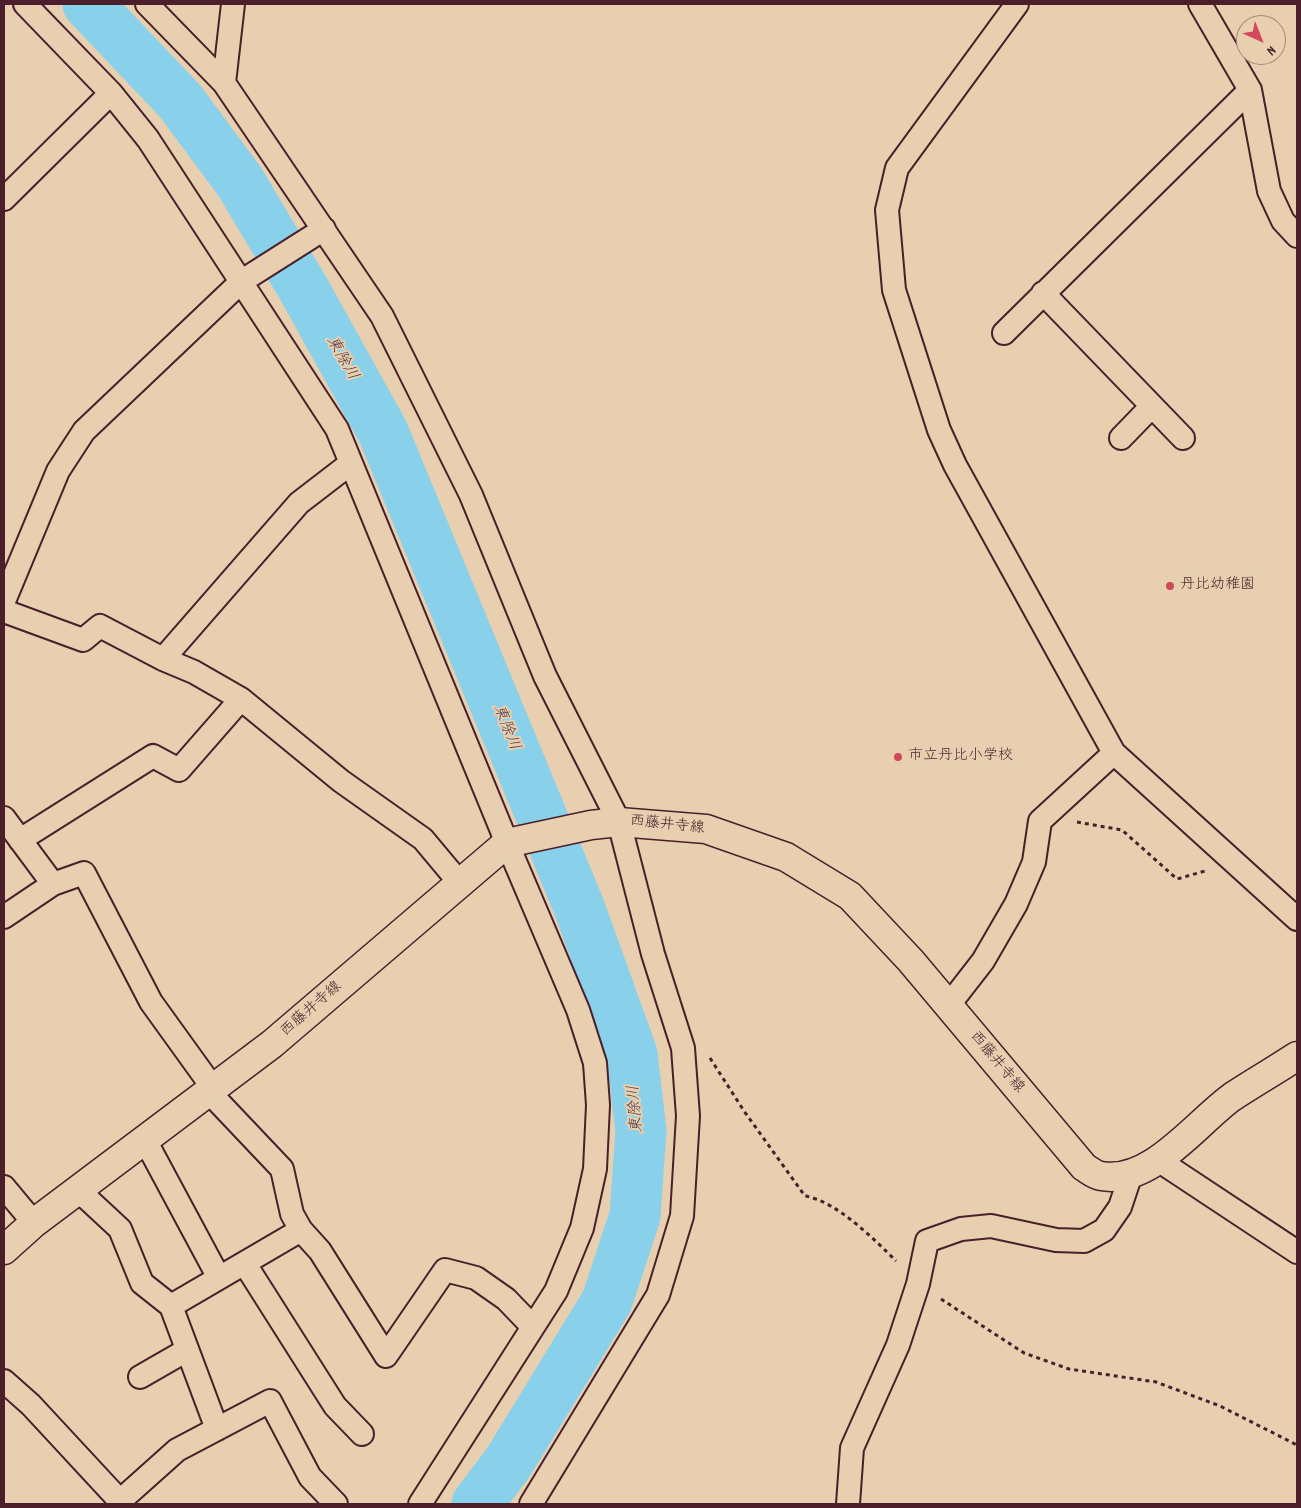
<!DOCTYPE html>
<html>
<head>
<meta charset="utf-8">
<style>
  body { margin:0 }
  #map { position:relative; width:1301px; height:1508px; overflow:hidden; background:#e7cfaf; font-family:Dekko,sans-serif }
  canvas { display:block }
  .frame { position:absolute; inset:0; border:5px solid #4a1f2b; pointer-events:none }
  .north { position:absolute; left:1236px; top:15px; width:50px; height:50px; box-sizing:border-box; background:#e7cfaf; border:1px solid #a8897a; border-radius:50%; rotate:136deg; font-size:14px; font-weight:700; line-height:20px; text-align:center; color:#4a1f2b }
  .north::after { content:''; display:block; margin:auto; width:18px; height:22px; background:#d1495b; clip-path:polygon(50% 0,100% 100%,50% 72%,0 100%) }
</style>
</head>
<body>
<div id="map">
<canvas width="1301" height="1508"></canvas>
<div class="frame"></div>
<div class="north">N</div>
</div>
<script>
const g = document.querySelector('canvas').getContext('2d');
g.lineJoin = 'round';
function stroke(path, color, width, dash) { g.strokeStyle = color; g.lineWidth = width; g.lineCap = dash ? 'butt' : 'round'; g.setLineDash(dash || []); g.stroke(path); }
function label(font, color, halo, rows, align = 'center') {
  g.font = font + ' Dekko,"Klee One",sans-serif'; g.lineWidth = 4; g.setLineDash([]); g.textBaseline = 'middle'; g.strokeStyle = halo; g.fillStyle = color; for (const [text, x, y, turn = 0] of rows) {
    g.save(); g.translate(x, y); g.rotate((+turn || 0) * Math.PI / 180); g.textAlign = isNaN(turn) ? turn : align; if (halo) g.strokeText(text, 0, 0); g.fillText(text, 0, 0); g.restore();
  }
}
const river = new Path2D(`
  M 88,4 L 180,101 L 240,182 L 303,288 L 383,432 L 579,907 L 632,1054 L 641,1131 L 635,1216 L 607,1301 L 508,1463 L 477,1504`);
const path = new Path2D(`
  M 1077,822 L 1122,830 L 1177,879 L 1205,871
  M 710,1058 L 744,1111 L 805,1196 C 836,1201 874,1239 896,1261
  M 941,1299 L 1024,1353 L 1069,1369 L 1156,1382 L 1220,1406 L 1297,1445`);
const street = new Path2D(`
  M 25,4 L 111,93
  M 147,4 L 224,83 L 382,316 L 471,495 L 545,676 L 619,822 L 653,954 L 683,1048 L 688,1116 L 682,1216 L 658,1295 L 531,1504
  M 1017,4 L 897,168 L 887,210 L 894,290 L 939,430 L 955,465 L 1114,753 L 1297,919
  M 1200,4 L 1250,90 L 1269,191 L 1283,221 L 1297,236
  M 224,83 L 233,4
  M 4,199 L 111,93 L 148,139 L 337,429 L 507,843 L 578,1010 L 595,1063 L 598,1105 L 595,1169 L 582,1228 L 556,1291 L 420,1504
  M 1043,293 L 1183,438
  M 1004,333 L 1250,90
  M 1121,438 L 1152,406
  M 4,601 L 58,471 L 84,431 L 242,281 L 324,229
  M 4,611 L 83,640 L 100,626 L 163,659 L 194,672 L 241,699 L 341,781 L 423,839 L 459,882
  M 163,659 L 299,503 L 351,463
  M 4,818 L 53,884
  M 20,840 L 153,756 L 179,770 L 241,699
  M 4,917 L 53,884 L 84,873 L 151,1002 L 213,1088
  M 948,1006 L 983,961 L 1016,904 L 1034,862 L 1040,821 L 1114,753
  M 145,1140 L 219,1278
  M 1158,1160 L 1297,1252
  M 4,1187 L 34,1223
  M 78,1190 L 120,1229 L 142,1283 L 171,1306 L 217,1429
  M 301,1230 L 320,1251 L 386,1356 L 445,1270 L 476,1278 L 506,1299 L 533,1327
  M 245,1264 L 335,1406 L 362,1434
  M 171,1306 L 301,1230 L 292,1214 L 282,1169 L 209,1092
  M 140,1377 L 187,1350
  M 4,1381 L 31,1405 L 120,1501 L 177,1450 L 270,1401 L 310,1477 L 336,1504
  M 848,1504 L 852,1448 L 898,1345 L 918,1284 L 927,1241 L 961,1229 L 991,1226 L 1056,1240 L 1084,1241 L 1104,1230 L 1120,1207 L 1131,1174`);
const secondary = new Path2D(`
  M 4,1250 L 34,1223 L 272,1044 L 507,843 L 591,825 L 619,822 L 706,829 L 786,857 L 850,896 L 911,961 L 1084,1167 C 1089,1170 1095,1175 1101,1176 C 1151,1185 1196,1123 1232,1097 C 1253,1083 1276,1070 1297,1056`);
const markers = [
  [1170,586,5,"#d1495b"],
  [898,757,5,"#d1495b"]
];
const poiNames = [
  ["丹比幼稚園",1180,586],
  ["市立丹比小学校",908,757]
];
const streetNames = [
  ["西藤井寺線",667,826,6],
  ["西藤井寺線",312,1010,-41],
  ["西藤井寺線",996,1063,50]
];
const waterNames = [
  ["東除川",341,359,60],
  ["東除川",505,728,68],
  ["東除川",637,1109,-95]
];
stroke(river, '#89d1ea', 51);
stroke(street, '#4a1f2b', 26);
stroke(secondary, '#4a1f2b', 31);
stroke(path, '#4a1f2b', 3, [4, 4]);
stroke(street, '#e7cfaf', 22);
stroke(secondary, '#e7cfaf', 28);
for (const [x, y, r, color] of markers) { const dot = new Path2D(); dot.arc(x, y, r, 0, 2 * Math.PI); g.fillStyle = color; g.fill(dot); stroke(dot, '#e7cfaf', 2); }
label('15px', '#4a1f2b', '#e7cfaf', poiNames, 'left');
label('15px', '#4a1f2b', '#e7cfaf', streetNames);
label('italic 16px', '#533a48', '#e7cfaf', waterNames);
</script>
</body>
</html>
